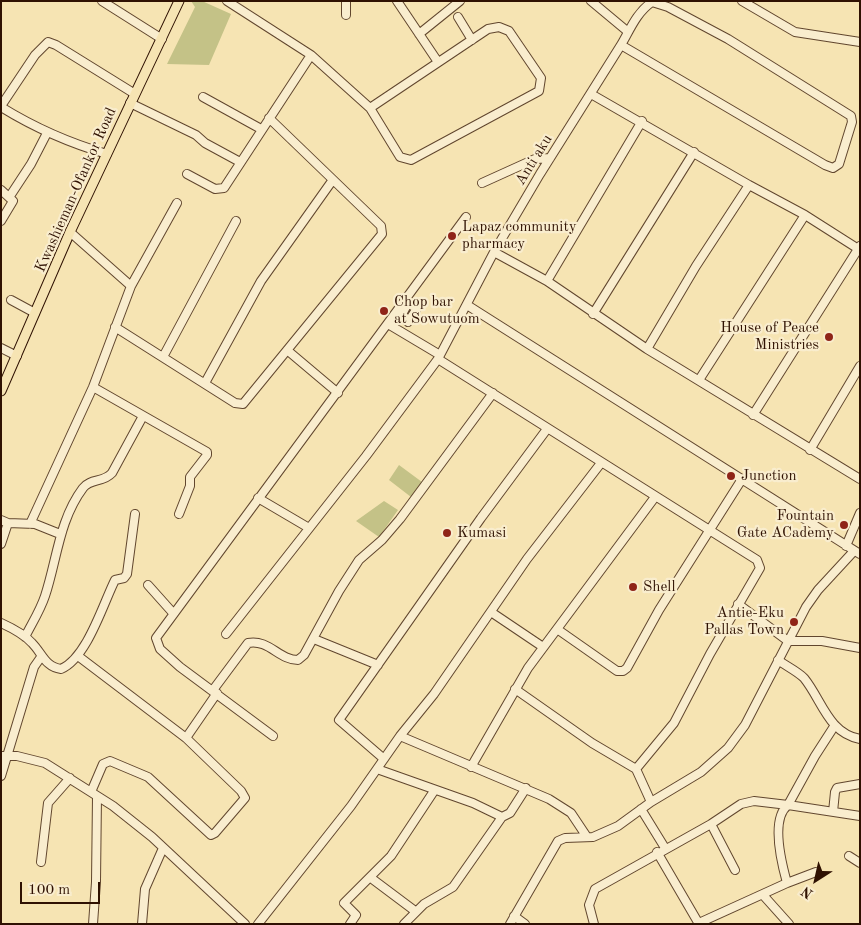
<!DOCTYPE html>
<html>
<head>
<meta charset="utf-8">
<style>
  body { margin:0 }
  #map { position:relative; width:861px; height:925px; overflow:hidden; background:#f6e4b3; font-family:"Old Standard TT",serif }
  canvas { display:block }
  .frame { position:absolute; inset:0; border:2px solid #2f1102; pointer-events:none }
  .north { position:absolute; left:791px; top:855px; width:50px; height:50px; -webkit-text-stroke:4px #f9edce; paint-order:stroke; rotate:215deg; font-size:14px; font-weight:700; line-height:20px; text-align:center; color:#2f1102 }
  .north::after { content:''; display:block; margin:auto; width:18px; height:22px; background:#2f1102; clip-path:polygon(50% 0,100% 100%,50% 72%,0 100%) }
  .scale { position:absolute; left:20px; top:882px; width:80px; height:22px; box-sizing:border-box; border:2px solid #2f1102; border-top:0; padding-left:6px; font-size:15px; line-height:18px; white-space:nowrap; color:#2f1102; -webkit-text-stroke:4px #f9edce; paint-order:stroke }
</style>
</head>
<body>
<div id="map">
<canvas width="861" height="925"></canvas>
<div class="frame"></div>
<div class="north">N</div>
<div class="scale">100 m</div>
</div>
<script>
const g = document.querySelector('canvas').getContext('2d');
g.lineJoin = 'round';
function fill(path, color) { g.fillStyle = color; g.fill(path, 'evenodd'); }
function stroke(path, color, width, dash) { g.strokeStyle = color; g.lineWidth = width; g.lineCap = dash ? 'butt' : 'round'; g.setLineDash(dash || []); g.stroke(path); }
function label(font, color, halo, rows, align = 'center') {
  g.font = font + ' "Old Standard TT",serif'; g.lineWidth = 4.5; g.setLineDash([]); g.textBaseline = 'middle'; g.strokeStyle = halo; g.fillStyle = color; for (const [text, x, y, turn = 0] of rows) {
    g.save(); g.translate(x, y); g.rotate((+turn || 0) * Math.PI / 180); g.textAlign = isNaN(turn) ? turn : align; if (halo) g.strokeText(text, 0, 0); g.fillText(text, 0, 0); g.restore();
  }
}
const green = new Path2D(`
  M 191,1 L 202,1 L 231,14 L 209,65 L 167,64 L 195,7 Z
  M 399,465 L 422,482 L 411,497 L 389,480 Z
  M 384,501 L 398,510 L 379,537 L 356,521 Z`);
const minor = new Path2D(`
  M 102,1 L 162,39
  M 227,1 L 311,55 L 370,108 L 400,157 L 411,160 L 539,91 L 541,78 L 509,31 L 499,27 L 488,29 L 370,108
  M 346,1 L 346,15
  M 397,1 L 438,62
  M 591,1 L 627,31
  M 742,1 L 795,32 L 860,42
  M 458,17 L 472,40
  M 419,34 L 460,1
  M 591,94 L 749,185 L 805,215 L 860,250
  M 203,97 L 261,129
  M 130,103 L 196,135 L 205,143 L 240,162
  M 1,106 L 35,55 L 48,42 L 56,45 L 135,94
  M 1,107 C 35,128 69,143 107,154
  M 187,174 L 215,189 L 224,188 L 311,55
  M 482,183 L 535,159 L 550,158
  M 1,190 L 13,201 L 1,221
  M 10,196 L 31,164 L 47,133
  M 70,232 L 131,286
  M 494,252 L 547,281 L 647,349 L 860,479
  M 547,281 L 642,121
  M 11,300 L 35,313
  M 467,305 L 860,554
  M 416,310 L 408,322 L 401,316 L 408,303 L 416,308
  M 593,314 L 694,152
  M 388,324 L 440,355
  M 115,327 L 235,403 L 243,404 L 382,234 L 381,226 L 269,118
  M 1,348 L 17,356
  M 647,349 L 696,266 L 749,185
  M 287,350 L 338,393
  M 163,357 L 236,221
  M 438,359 L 757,560 L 760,568 L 710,654 L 674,723 L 636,769
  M 699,380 L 805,215
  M 205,383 L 261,281 L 332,181
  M 93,387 L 207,452 L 207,455 L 190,477 L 190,486 L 179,514
  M 753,415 L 860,246
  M 810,450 L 860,366
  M 258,498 L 309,528
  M 1,520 L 8,523 L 35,524 L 60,534
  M 30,524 L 93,387 L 131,286 L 177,203
  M 1,544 L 8,523
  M 846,546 L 860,513
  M 148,585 L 173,613
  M 738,604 L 788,641 L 822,641 L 860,648
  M 491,612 L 543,647
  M 1,623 C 12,628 24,634 32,643 C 42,653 45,667 61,669 C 87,658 103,604 115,580 L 124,578 L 127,574 L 135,514
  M 557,629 L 617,671 L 623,671 L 627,668 L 659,610 L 742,479
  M 226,634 L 366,456 L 438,359 L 494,252 L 540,174 L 621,45 C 630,30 636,13 652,2 L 668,7 L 728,39 L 851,116 L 852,122 L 839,164 L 833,168 L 825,165 L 621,45
  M 25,637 C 32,623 40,611 45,596 C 57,560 59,520 83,488 C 91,478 103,483 112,473 L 143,416
  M 314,639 L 378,665
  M 78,656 L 186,738 L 241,791 L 245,798 L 215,833 L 211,835 L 148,777 L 110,761 L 103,764 L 91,792
  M 778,660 C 786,666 797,671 804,678 C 822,700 828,733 860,739
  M 515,689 L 592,743 L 636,769 L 651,802
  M 213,690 L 248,643 C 269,639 279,660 298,660 L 304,655 L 339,591 L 359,560 L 382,540 L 400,519 L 493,393
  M 273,736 L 180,667 L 160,649 L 156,638 L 466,217
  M 400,736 L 549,799 L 571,813 L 587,837
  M 186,738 L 217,693
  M 1,756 L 17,756 L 45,763 L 113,806 L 152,837 L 245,924
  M 384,759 L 339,720 L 481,518 L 547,429
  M 471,767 L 528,668 L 655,497
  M 377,769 L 473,803 L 502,817
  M 1,776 L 34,667 L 41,657
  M 641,809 L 665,848
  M 833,812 L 835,792 L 837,788 L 860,784
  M 711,824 L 735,870
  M 657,852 L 699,924
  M 849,856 L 860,863
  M 41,862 L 48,803 L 70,778
  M 371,878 L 415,911
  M 787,883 L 816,872
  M 763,895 L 789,924
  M 514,916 L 525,924
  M 699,923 L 787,883 C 782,865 770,819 788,805 L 860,816
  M 93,924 L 96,882 L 97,796
  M 142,924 L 145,889 L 163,848
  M 258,924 L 351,806 L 400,736 L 434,694 L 527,559 L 601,463
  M 350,924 L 356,915 L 344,903 L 391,856 L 434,791
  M 404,924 L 424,904 L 453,887 L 502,817 L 510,813 L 526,788
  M 510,924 L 558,841 L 565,838 L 593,837 L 618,826 L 651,802 L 701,772 L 728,748 L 745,725 L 806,607 L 818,590 L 854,551
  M 594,924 L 589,905 L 595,889 L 711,824 L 741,804 L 754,801 L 788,805 L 815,756 L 835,725`);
const major = new Path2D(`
  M 1,391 L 70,232 L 179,1`);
const markers = [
  [452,236,5,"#8f2418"],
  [384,311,5,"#8f2418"],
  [829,337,5,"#8f2418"],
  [731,476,5,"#8f2418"],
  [844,525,5,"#8f2418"],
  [447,533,5,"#8f2418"],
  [633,587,5,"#8f2418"],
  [794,622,5,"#8f2418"]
];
const streetNames = [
  ["Anti aku",534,160,-58],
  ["Kwashieman-Ofankor Road",76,190,-66]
];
const poiNames = [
  ["Lapaz community",462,227],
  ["pharmacy",462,244],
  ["Chop bar",394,302],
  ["at Sowutuom",394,319],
  ["House of Peace",819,328,"right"],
  ["Ministries",819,345,"right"],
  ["Junction",741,476],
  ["Fountain",834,516,"right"],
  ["Gate ACademy",834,533,"right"],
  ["Kumasi",457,533],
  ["Shell",643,587],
  ["Antie-Eku",784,613,"right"],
  ["Pallas Town",784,630,"right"]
];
fill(green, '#c4c287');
stroke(minor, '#61462e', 10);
stroke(major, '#2f1102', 11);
stroke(minor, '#f9edce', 8);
stroke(major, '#f6e4b3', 9);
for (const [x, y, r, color] of markers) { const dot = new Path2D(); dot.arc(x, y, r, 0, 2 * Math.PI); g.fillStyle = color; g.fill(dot); stroke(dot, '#f9edce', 2); }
label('15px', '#2f1102', '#f9edce', streetNames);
label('15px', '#2f1102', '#f9edce', poiNames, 'left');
</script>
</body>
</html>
